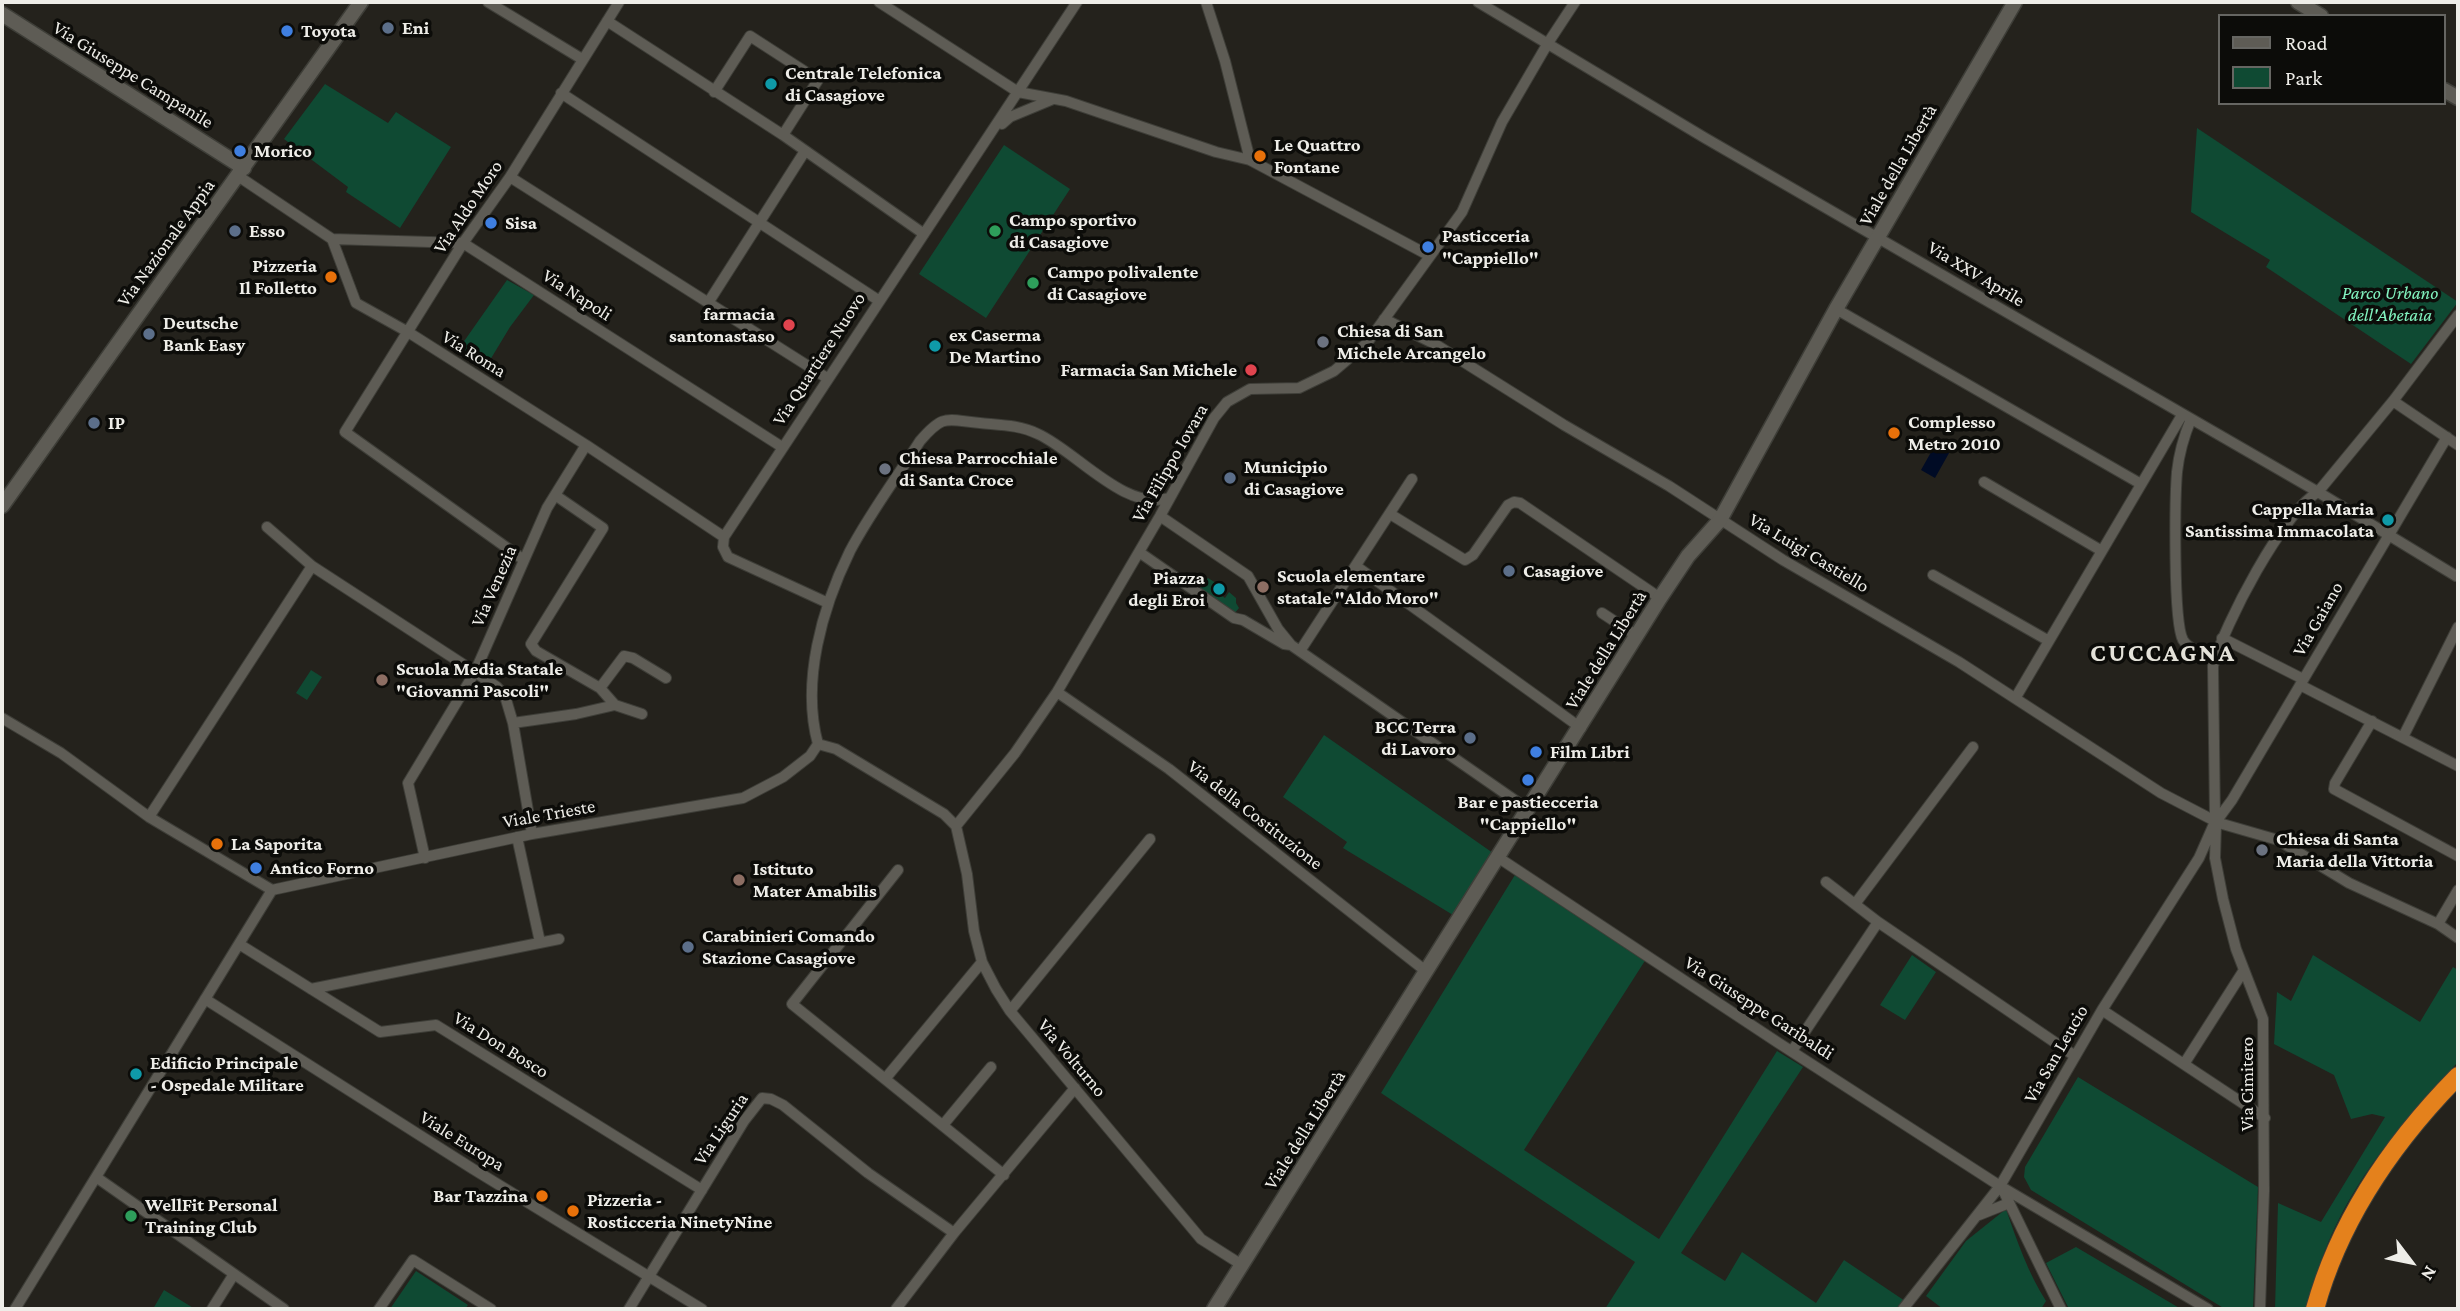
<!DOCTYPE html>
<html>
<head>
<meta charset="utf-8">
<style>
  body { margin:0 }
  #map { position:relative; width:2460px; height:1311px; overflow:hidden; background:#24221c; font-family:"Crimson Pro",serif }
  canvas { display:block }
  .frame { position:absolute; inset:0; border:4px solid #eeede8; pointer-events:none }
  .legend { position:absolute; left:2218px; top:14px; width:228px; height:91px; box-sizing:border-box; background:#0c0c09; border:2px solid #666662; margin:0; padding:9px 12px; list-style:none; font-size:21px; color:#eeede8 }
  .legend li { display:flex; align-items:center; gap:14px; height:35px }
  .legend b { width:35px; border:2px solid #666662 }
  .north { position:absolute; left:2376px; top:1227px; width:70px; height:70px; -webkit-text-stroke:5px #0c0c09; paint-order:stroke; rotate:122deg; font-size:19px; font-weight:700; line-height:28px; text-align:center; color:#eeede8 }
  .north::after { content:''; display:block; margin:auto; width:24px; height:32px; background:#eeede8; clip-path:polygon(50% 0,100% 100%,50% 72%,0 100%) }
</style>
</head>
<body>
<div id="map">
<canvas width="2460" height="1311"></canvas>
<div class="frame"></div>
<ul class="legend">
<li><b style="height:9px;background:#5e5c55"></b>Road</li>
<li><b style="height:19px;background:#0f4a33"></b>Park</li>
</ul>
<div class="north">N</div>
</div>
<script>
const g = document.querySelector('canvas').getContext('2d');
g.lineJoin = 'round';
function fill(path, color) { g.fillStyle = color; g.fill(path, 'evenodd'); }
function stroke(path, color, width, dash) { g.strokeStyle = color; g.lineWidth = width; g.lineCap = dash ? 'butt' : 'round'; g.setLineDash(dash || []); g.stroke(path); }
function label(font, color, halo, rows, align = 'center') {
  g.font = font + ' "Crimson Pro",serif'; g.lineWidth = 7; g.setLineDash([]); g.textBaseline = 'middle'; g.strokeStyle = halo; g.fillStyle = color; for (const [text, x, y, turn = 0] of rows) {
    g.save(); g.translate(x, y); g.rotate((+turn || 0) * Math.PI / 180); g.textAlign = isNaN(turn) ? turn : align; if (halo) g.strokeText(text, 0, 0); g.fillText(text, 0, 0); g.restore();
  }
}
const green = new Path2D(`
  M 325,84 L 388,123 L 396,112 L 451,147 L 400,228 L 346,192 L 348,187 L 284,139 Z
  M 2197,128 L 2458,302 L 2411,364 L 2266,267 L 2270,260 L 2191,212 Z
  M 1004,145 L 1070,189 L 986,318 L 919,274 Z
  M 507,280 L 534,295 L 510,327 L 487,365 L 460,347 Z
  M 1208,578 L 1216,583 L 1212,589 L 1225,598 L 1229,592 L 1236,598 L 1236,603 L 1239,608 L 1234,614 L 1195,587 L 1200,580 L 1204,582 Z
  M 311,670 L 322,677 L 307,700 L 296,693 Z
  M 1324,735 L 1493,853 L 1453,915 L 1343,848 L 1347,842 L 1283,797 Z
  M 1518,870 L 1648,956 L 1524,1150 L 1659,1239 L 1777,1051 L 1803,1067 L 1681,1253 L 1725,1281 L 1742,1252 L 1816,1303 L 1844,1260 L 1905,1301 L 1899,1309 L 1605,1309 L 1635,1262 L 1381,1093 Z
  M 1912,955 L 1936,972 L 1905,1020 L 1880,1005 Z
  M 2313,955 L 2420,1022 L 2453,967 L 2458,970 L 2458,1062 C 2413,1110 2369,1160 2339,1219 C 2324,1248 2315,1279 2305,1309 L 2275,1309 L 2278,1203 L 2321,1222 L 2385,1117 L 2372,1114 L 2351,1119 L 2334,1075 L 2274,1044 L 2277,992 L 2291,1001 Z
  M 2078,1077 L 2258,1187 L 2253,1309 L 2225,1309 L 2031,1190 L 2024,1177 L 2025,1167 Z
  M 2006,1209 C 2017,1241 2028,1273 2046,1301 L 2041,1309 L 1943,1309 L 1926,1296 L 1966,1241 Z
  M 2076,1247 L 2181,1309 L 2069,1309 L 2046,1263 Z
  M 416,1271 L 468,1305 L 465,1309 L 390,1309 Z
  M 164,1290 L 195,1309 L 153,1309 Z`);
const water = new Path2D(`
  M 1939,438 L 1953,446 L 1935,478 L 1921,470 Z`);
const street = new Path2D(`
  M 488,2 L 582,59
  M 879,2 L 1018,92 L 1066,101 L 1216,152 L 1250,160 L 1430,256
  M 1206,2 L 1225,61 L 1250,160
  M 1478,2 L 1705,138 L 2318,492 L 2456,576
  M 607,21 L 783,135 L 924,234
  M 714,92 L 750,36 L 818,80 L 783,135
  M 561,93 L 878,300
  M 1002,124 L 1010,117 L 1051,100
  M 238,176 L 332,239 L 356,303 L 408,332 L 586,445 L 724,537
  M 510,177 L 827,378
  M 332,239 L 463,243 L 782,447
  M 708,303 L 805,151
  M 1836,309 L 2141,484
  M 1384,319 L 1435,344 L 1564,425 L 1669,486 L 1783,560 L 1959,662 L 2161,793 L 2213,820
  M 2393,401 L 2458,445
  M 2191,419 C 2184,436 2179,453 2177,472 C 2175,497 2173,622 2183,640 C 2189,650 2205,655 2215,659
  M 1984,482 L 2102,551
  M 555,495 L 603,528 L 531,644 L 536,651 L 600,688 L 615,705 L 642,714
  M 1390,514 L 1465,560 L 1473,555 L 1508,505 L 1514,502 L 1520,503 L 1660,598
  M 267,527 L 312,566 L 475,672 L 497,687 L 505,696 L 513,723 L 532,834
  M 1139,552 L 1234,618 L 1243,620 L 1284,644 L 1291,645 L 1278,629 L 1248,576 L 1160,516
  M 524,560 L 345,432 L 463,243 L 510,177 L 619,2
  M 1356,566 L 1581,728
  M 1933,575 L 2049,641
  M 828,603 L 728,557 L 723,547 L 724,537 L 1077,2
  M 1602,613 L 1637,636
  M 2222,638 L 2303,679
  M 1291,645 L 1529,810
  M 1300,651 L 1412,479
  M 2300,685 L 2458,766
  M 600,688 L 624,656 L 633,658 L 666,678
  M 1057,692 L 1169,769 L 1427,972
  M 2016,697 L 2182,415
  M 2,718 L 61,753 L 149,817 L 272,890
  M 2372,721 L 2335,783 L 2334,789 L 2458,856
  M 513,723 L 576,714 L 615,705
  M 2403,737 L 2458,627
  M 818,744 C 801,682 822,608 850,551 C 870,513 897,477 920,441 C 944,413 946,420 980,423 C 1000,425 1020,425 1038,434 C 1076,451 1125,512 1169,498
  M 818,744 L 836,749 L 944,814 L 956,826
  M 149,817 L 312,566
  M 2215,818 L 2213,666 C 2224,625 2283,512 2318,492 L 2393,401 L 2458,315
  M 2218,819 L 2232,800 L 2447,437
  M 2219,823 L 2278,840 L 2349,883 L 2438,924 L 2458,938
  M 2216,825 L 2215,858 L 2223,899 L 2236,949 L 2263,1019 L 2264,1191 L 2260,1309
  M 956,826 L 1015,753 L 1057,692 L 1160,516 L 1214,418 L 1227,402 L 1250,389 L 1299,388 L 1334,371 L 1367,343 L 1462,212 L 1502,122 L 1548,43 L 1575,2
  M 956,826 L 967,874 L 974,931 L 982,962 L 996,989 L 1010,1011 L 1201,1239 L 1242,1265
  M 517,837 L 540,942
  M 425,858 L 408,783 L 475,672 L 547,508 L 586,445
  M 1499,858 L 1777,1042 L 2000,1186 L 2208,1309
  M 898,870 L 792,1004 L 1004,1175
  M 272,890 L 532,834 L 743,798 L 783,777 L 810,756 L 818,744
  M 1855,904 L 1973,747
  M 1878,922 L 2075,1056
  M 2438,924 L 2458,890
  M 239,944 L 380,1032 L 436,1025 L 702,1190
  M 311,989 L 559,939
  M 205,999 L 473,1169 L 702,1309
  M 2102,1010 L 2265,1118
  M 1010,1011 L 1150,839
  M 1792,1051 L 1878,922 L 1826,882
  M 2184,1064 L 2244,970
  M 885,1079 L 982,962
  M 943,1125 L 991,1067
  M 96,1177 L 284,1309
  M 2001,1186 L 2061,1309
  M 1979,1215 L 2009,1203
  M 15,1309 L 272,890
  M 212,1309 L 234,1274
  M 379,1309 L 413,1260 L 491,1309
  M 629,1309 L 744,1121 L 762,1098 L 771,1099 L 783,1105 L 868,1173 L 954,1233
  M 896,1309 L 954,1233 L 1075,1088
  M 1903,1309 L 2000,1186 L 2102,1010 L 2199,858 L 2214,824`);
const secondary = new Path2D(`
  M 2298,2 L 2321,16
  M 2,14 L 244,168
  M 2444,90 L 2458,98
  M 2,506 L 361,2
  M 1214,1309 L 1660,598 L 1688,556 L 1720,520 L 1836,309 L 2015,2`);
const highway = new Path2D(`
  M 2315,1309 C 2340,1218 2393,1142 2458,1076`);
const markers = [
  [388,28,7,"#5c6f8a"],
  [287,31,7,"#3f7fe0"],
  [771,84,7,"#0f9aa8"],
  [240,151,7,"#3f7fe0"],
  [1260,156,7,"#e8710a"],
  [491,223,7,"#3f7fe0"],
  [235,231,7,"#5c6f8a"],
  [995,231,7,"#2e9e5b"],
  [1428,247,7,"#3f7fe0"],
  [331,277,7,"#e8710a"],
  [1033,283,7,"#2e9e5b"],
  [789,325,7,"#e0444e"],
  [149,334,7,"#5c6f8a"],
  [1323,342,7,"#6b7280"],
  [935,346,7,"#0f9aa8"],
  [1251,370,7,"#e0444e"],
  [94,423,7,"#5c6f8a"],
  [1894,433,7,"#e8710a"],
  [885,469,7,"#6b7280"],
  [1230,478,7,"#5c6f8a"],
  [2388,520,7,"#0f9aa8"],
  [1509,571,7,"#5c6f8a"],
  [1263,587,7,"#8d6e63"],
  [1219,589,7,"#0f9aa8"],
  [382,680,7,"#8d6e63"],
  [1470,738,7,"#5c6f8a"],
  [1536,752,7,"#3f7fe0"],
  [1528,780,7,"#3f7fe0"],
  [217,844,7,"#e8710a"],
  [2262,850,7,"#6b7280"],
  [256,868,7,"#3f7fe0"],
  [739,880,7,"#8d6e63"],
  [688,947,7,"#5c6f8a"],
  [136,1074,7,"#0f9aa8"],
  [542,1196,7,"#e8710a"],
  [573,1211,7,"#e8710a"],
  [131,1216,7,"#2e9e5b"]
];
const poiNames = [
  ["Eni",402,28],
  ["Toyota",301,31],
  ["Centrale Telefonica",785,73],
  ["di Casagiove",785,95],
  ["Le Quattro",1274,145],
  ["Fontane",1274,167],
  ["Morico",254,151],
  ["Campo sportivo",1009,220],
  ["di Casagiove",1009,242],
  ["Sisa",505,223],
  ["Esso",249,231],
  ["Pasticceria",1442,236],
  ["\"Cappiello\"",1442,258],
  ["Pizzeria",317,266,"right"],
  ["Il Folletto",317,288,"right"],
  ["Campo polivalente",1047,272],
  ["di Casagiove",1047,294],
  ["farmacia",775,314,"right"],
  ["santonastaso",775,336,"right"],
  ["Deutsche",163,323],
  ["Bank Easy",163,345],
  ["Chiesa di San",1337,331],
  ["Michele Arcangelo",1337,353],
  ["ex Caserma",949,335],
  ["De Martino",949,357],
  ["Farmacia San Michele",1237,370,"right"],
  ["Complesso",1908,422],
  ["Metro 2010",1908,444],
  ["IP",108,423],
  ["Chiesa Parrocchiale",899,458],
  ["di Santa Croce",899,480],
  ["Municipio",1244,467],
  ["di Casagiove",1244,489],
  ["Cappella Maria",2374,509,"right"],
  ["Santissima Immacolata",2374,531,"right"],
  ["Casagiove",1523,571],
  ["Scuola elementare",1277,576],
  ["statale \"Aldo Moro\"",1277,598],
  ["Piazza",1205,578,"right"],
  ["degli Eroi",1205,600,"right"],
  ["Scuola Media Statale",396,669],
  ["\"Giovanni Pascoli\"",396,691],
  ["BCC Terra",1456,727,"right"],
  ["di Lavoro",1456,749,"right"],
  ["Film Libri",1550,752],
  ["Bar e pastiecceria",1528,802,"center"],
  ["\"Cappiello\"",1528,824,"center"],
  ["Chiesa di Santa",2276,839],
  ["Maria della Vittoria",2276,861],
  ["La Saporita",231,844],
  ["Antico Forno",270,868],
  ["Istituto",753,869],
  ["Mater Amabilis",753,891],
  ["Carabinieri Comando",702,936],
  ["Stazione Casagiove",702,958],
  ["Edificio Principale",150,1063],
  ["- Ospedale Militare",150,1085],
  ["Bar Tazzina",528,1196,"right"],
  ["Pizzeria -",587,1200],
  ["Rosticceria NinetyNine",587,1222],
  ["WellFit Personal",145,1205],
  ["Training Club",145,1227]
];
const streetNames = [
  ["Via Giuseppe Campanile",133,75,32],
  ["Viale della Libertà",1898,165,-60],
  ["Via Aldo Moro",468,207,-56],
  ["Via Nazionale Appia",166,243,-54],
  ["Via XXV Aprile",1976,274,31],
  ["Via Napoli",577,295,33],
  ["Via Roma",474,354,32],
  ["Via Quartiere Nuovo",819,359,-57],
  ["Via Filippo Iovara",1170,463,-60],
  ["Via Luigi Castiello",1809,553,31],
  ["Via Venezia",494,586,-66],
  ["Via Gaiano",2318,619,-60],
  ["Viale della Libertà",1606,650,-58],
  ["Viale Trieste",549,814,-10],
  ["Via della Costituzione",1255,815,38],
  ["Via Giuseppe Garibaldi",1759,1008,33],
  ["Via Don Bosco",501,1045,32],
  ["Via San Leucio",2056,1054,-60],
  ["Via Volturno",1072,1058,50],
  ["Via Cimitero",2247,1084,-90],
  ["Via Liguria",721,1129,-56],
  ["Viale della Libertà",1305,1130,-58],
  ["Viale Europa",462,1141,32]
];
const parkNames = [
  ["Parco Urbano",2390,293],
  ["dell'Abetaia",2390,315]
];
const districtNames = [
  ["CUCCAGNA",2163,653]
];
fill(green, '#0f4a33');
fill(water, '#000b25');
stroke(street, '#3e3e38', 12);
stroke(secondary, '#3e3e38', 17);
stroke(highway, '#3e3e38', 20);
stroke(street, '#5e5c55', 10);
stroke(secondary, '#5e5c55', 14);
stroke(highway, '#e4811c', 18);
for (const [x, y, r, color] of markers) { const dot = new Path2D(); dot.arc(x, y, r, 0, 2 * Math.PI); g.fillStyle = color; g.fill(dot); stroke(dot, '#0c0c09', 2.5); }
label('bold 19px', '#eeede8', '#0c0c09', poiNames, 'left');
label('19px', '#eeede8', '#0c0c09', streetNames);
label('italic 19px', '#82f3bf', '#0c0c09', parkNames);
g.letterSpacing = '2px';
label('bold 26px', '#e4e2d9', '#0c0c09', districtNames);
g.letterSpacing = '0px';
</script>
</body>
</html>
